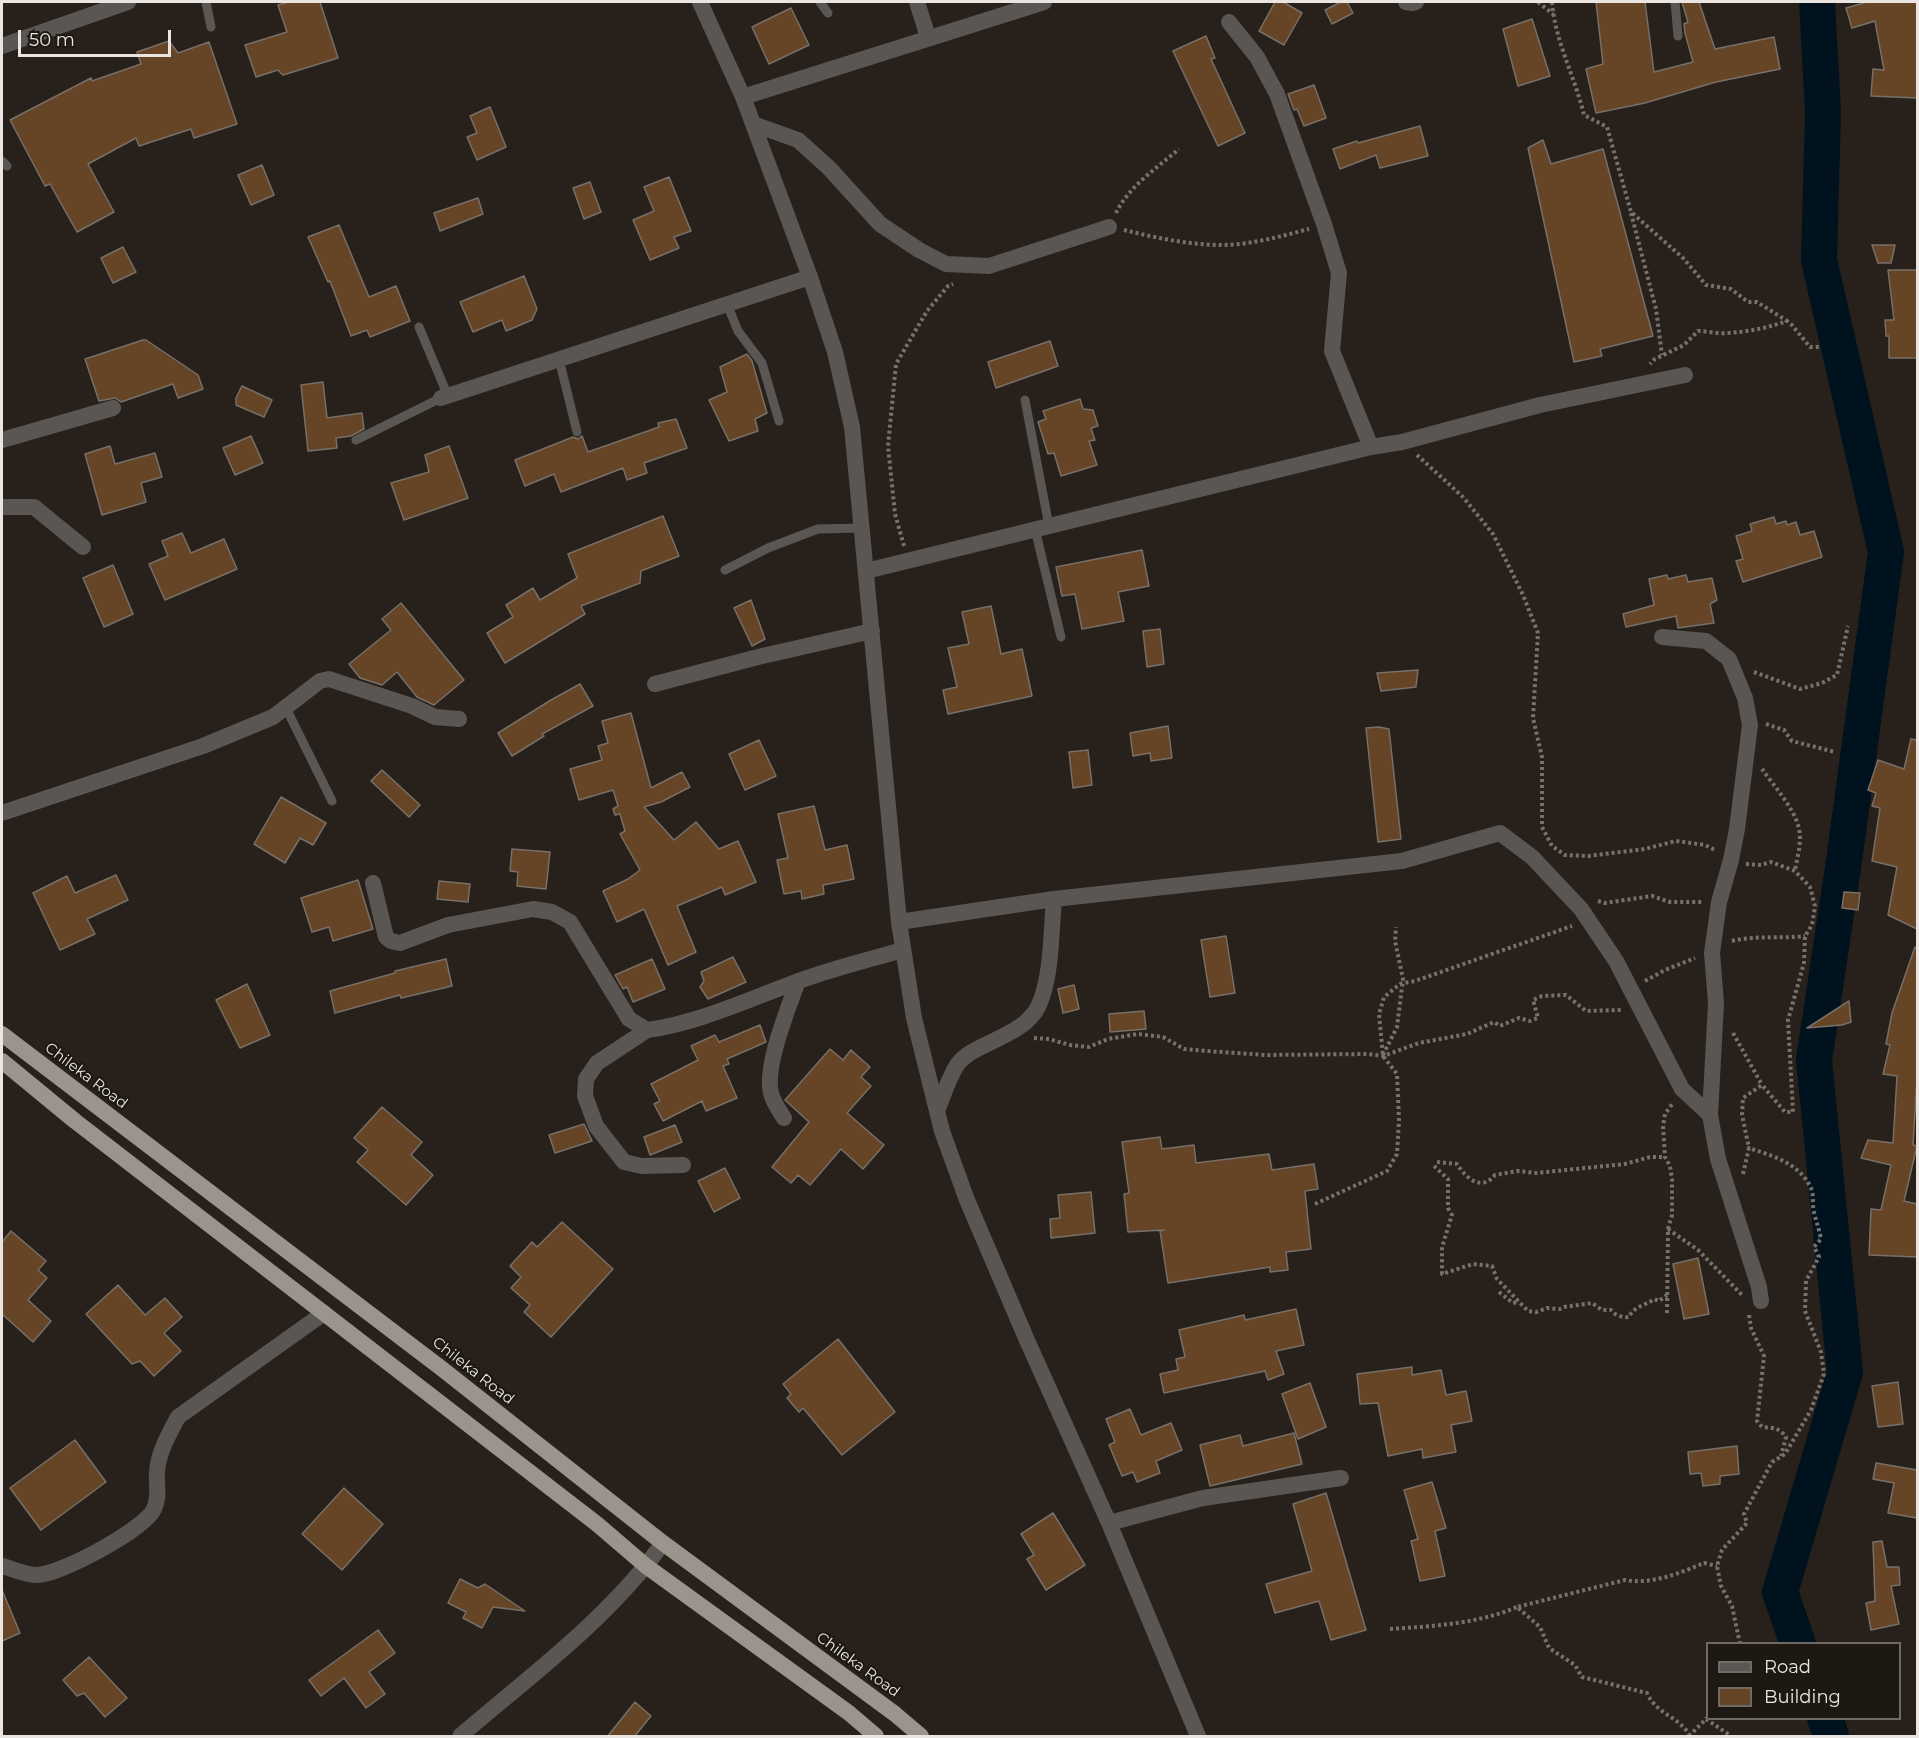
<!DOCTYPE html>
<html>
<head>
<meta charset="utf-8">
<style>
  body { margin:0 }
  #map { position:relative; width:1919px; height:1738px; overflow:hidden; background:#28211b; font-family:Montserrat,sans-serif }
  canvas { display:block }
  .frame { position:absolute; inset:0; border:3px solid #eae5e1; pointer-events:none }
  .legend { position:absolute; left:1706px; top:1642px; width:195px; height:78px; box-sizing:border-box; background:#1e1812; border:2px solid #706a65; margin:0; padding:8px 10px; list-style:none; font-size:18px; color:#eae5e1 }
  .legend li { display:flex; align-items:center; gap:12px; height:30px }
  .legend b { width:30px; border:2px solid #706a65 }
  .scale { position:absolute; left:18px; top:30px; width:153px; height:27px; box-sizing:border-box; border:3px solid #eae5e1; border-top:0; padding-left:8px; font-size:18px; line-height:21px; white-space:nowrap; color:#eae5e1; -webkit-text-stroke:4px #1e1812; paint-order:stroke }
</style>
</head>
<body>
<div id="map">
<canvas width="1919" height="1738"></canvas>
<div class="frame"></div>
<ul class="legend">
<li><b style="height:8px;background:#5a5653"></b>Road</li>
<li><b style="height:16px;background:#654525"></b>Building</li>
</ul>
<div class="scale">50 m</div>
</div>
<script>
const g = document.querySelector('canvas').getContext('2d');
g.lineJoin = 'round';
function stroke(path, color, width, dash) { g.strokeStyle = color; g.lineWidth = width; g.lineCap = dash ? 'butt' : 'round'; g.setLineDash(dash || []); g.stroke(path); }
function fill(path, color) { g.fillStyle = color; g.fill(path, 'evenodd'); }
function label(font, color, halo, rows, align = 'center') {
  g.font = font + ' Montserrat,sans-serif'; g.lineWidth = 4.5; g.setLineDash([]); g.textBaseline = 'middle'; g.strokeStyle = halo; g.fillStyle = color; for (const [text, x, y, turn = 0] of rows) {
    g.save(); g.translate(x, y); g.rotate((+turn || 0) * Math.PI / 180); g.textAlign = isNaN(turn) ? turn : align; if (halo) g.strokeText(text, 0, 0); g.fillText(text, 0, 0); g.restore();
  }
}
const river = new Path2D(`
  M 1798,1644 L 1780,1592 L 1845,1372 L 1814,1060 L 1844,861 L 1886,552 L 1819,260 L 1823,112 L 1817,2
  M 1825,1718 L 1831,1736`);
const building = new Path2D(`
  M 289,2 L 320,2 L 338,58 L 283,75 L 278,70 L 256,77 L 245,45 L 287,32 L 278,5 Z
  M 1275,2 L 1283,2 L 1302,13 L 1284,45 L 1259,31 Z
  M 1341,2 L 1347,2 L 1353,13 L 1332,24 L 1325,10 Z
  M 1596,2 L 1645,2 L 1654,72 L 1693,62 L 1685,33 L 1684,24 L 1688,22 L 1682,2 L 1699,2 L 1715,49 L 1774,37 L 1780,69 L 1716,82 L 1645,103 L 1596,113 L 1586,69 L 1603,64 Z
  M 1867,2 L 1917,2 L 1917,98 L 1871,96 L 1873,69 L 1884,70 L 1875,21 L 1852,28 L 1846,8 Z
  M 791,8 L 809,45 L 769,64 L 752,27 Z
  M 1532,19 L 1550,76 L 1518,86 L 1503,29 Z
  M 1206,36 L 1215,58 L 1211,59 L 1245,133 L 1218,146 L 1173,51 Z
  M 169,41 L 178,53 L 209,42 L 237,124 L 194,138 L 191,129 L 139,146 L 136,138 L 88,164 L 114,212 L 77,232 L 50,184 L 45,186 L 10,120 L 91,78 L 92,81 L 141,64 L 137,52 Z
  M 1314,85 L 1326,118 L 1304,126 L 1297,109 L 1294,110 L 1288,94 Z
  M 490,107 L 506,147 L 477,160 L 467,137 L 477,133 L 470,116 Z
  M 1420,126 L 1428,156 L 1380,168 L 1376,155 L 1340,169 L 1333,149 L 1357,141 L 1358,143 Z
  M 1543,140 L 1551,164 L 1603,149 L 1653,336 L 1600,349 L 1602,356 L 1574,362 L 1528,148 Z
  M 262,165 L 274,195 L 251,205 L 238,175 Z
  M 669,177 L 691,231 L 674,237 L 679,248 L 650,260 L 633,220 L 654,211 L 644,187 Z
  M 590,182 L 601,212 L 584,219 L 573,188 Z
  M 478,198 L 483,214 L 440,231 L 434,213 Z
  M 339,225 L 369,297 L 396,286 L 410,321 L 370,337 L 367,330 L 351,336 L 330,281 L 328,282 L 308,237 Z
  M 1872,245 L 1895,245 L 1891,263 L 1878,263 Z
  M 123,247 L 136,272 L 113,283 L 101,258 Z
  M 1888,270 L 1917,270 L 1917,358 L 1889,358 L 1889,336 L 1886,336 L 1885,320 L 1894,320 Z
  M 524,276 L 537,309 L 532,320 L 506,331 L 502,320 L 473,332 L 460,302 Z
  M 143,340 L 146,340 L 198,375 L 203,389 L 178,398 L 173,384 L 121,402 L 115,398 L 99,401 L 85,359 Z
  M 1050,341 L 1058,366 L 996,388 L 988,362 Z
  M 747,354 L 752,361 L 767,413 L 755,419 L 758,431 L 729,441 L 709,400 L 727,392 L 720,367 Z
  M 323,382 L 327,418 L 362,413 L 364,429 L 351,436 L 336,438 L 337,448 L 308,451 L 301,385 Z
  M 242,386 L 272,400 L 264,417 L 236,405 L 236,398 Z
  M 1080,399 L 1083,409 L 1093,410 L 1098,426 L 1091,428 L 1095,440 L 1089,441 L 1097,465 L 1061,476 L 1054,453 L 1048,454 L 1038,422 L 1046,419 L 1043,411 Z
  M 676,419 L 687,448 L 644,463 L 647,473 L 627,480 L 623,468 L 561,492 L 554,474 L 525,486 L 515,460 L 573,437 L 578,439 L 582,436 L 588,452 L 659,427 L 658,423 Z
  M 251,436 L 263,463 L 235,475 L 223,448 Z
  M 110,446 L 115,464 L 155,453 L 162,477 L 141,483 L 146,502 L 102,515 L 85,454 Z
  M 449,446 L 468,498 L 404,520 L 391,483 L 429,472 L 425,455 Z
  M 663,516 L 679,556 L 641,571 L 640,583 L 581,606 L 585,614 L 505,663 L 487,633 L 513,617 L 506,605 L 533,588 L 540,600 L 577,578 L 568,554 Z
  M 1774,517 L 1776,524 L 1786,521 L 1787,525 L 1796,522 L 1800,535 L 1814,531 L 1822,557 L 1743,582 L 1736,561 L 1743,559 L 1736,536 L 1752,531 L 1750,524 Z
  M 182,533 L 191,553 L 224,539 L 237,569 L 165,600 L 149,564 L 168,556 L 162,541 Z
  M 1142,550 L 1149,586 L 1118,592 L 1124,621 L 1082,629 L 1075,594 L 1062,596 L 1056,567 Z
  M 113,565 L 133,614 L 104,627 L 83,578 Z
  M 1667,575 L 1668,579 L 1686,575 L 1688,582 L 1712,578 L 1717,600 L 1710,604 L 1714,623 L 1678,628 L 1676,616 L 1626,627 L 1623,614 L 1654,605 L 1649,579 Z
  M 751,600 L 765,639 L 752,646 L 734,608 Z
  M 401,603 L 464,680 L 434,705 L 417,697 L 397,672 L 382,685 L 360,678 L 349,664 L 391,630 L 382,619 Z
  M 991,606 L 1001,654 L 1022,649 L 1032,696 L 948,714 L 943,690 L 957,687 L 948,648 L 969,644 L 962,612 Z
  M 1160,629 L 1164,664 L 1147,667 L 1143,631 Z
  M 1418,670 L 1416,687 L 1381,691 L 1377,673 Z
  M 580,684 L 593,706 L 542,734 L 544,736 L 512,756 L 498,733 L 551,700 Z
  M 631,713 L 651,788 L 682,772 L 690,787 L 661,802 L 644,807 L 674,840 L 696,822 L 719,849 L 738,841 L 756,882 L 725,895 L 722,887 L 677,906 L 696,952 L 668,965 L 644,909 L 617,922 L 603,891 L 628,879 L 640,870 L 620,834 L 625,831 L 620,814 L 615,815 L 613,809 L 618,806 L 613,790 L 579,800 L 570,769 L 602,760 L 598,746 L 608,743 L 602,721 Z
  M 1168,726 L 1172,758 L 1151,761 L 1150,753 L 1133,756 L 1130,733 Z
  M 1379,727 L 1389,729 L 1401,839 L 1378,842 L 1366,728 Z
  M 1911,739 L 1917,740 L 1917,929 L 1888,915 L 1897,867 L 1872,861 L 1880,808 L 1872,806 L 1876,793 L 1868,790 L 1878,760 L 1904,769 Z
  M 759,740 L 776,776 L 745,790 L 729,754 Z
  M 1088,750 L 1092,785 L 1073,788 L 1069,752 Z
  M 382,770 L 420,805 L 409,817 L 371,781 Z
  M 281,797 L 326,823 L 313,845 L 300,838 L 285,863 L 254,844 Z
  M 814,806 L 825,850 L 847,845 L 854,879 L 823,885 L 824,894 L 802,899 L 801,891 L 784,894 L 777,860 L 788,858 L 778,814 Z
  M 512,849 L 550,852 L 546,889 L 517,886 L 518,872 L 510,871 Z
  M 116,875 L 128,900 L 87,919 L 95,934 L 60,950 L 33,893 L 67,876 L 75,893 Z
  M 358,880 L 373,929 L 333,941 L 329,927 L 312,932 L 301,898 Z
  M 439,881 L 470,884 L 468,902 L 437,899 Z
  M 1844,892 L 1860,893 L 1858,910 L 1842,908 Z
  M 1226,936 L 1235,993 L 1210,997 L 1201,940 Z
  M 1915,947 L 1917,948 L 1917,1079 L 1913,1145 L 1917,1146 L 1904,1201 L 1917,1204 L 1917,1257 L 1869,1255 L 1871,1209 L 1881,1210 L 1891,1165 L 1861,1158 L 1868,1140 L 1893,1143 L 1897,1076 L 1883,1074 L 1890,1045 L 1886,1044 L 1892,1013 Z
  M 733,957 L 746,982 L 708,999 L 700,987 L 704,981 L 701,972 Z
  M 446,959 L 452,986 L 401,998 L 400,995 L 335,1013 L 330,991 L 395,973 L 395,971 Z
  M 652,959 L 665,989 L 633,1002 L 627,987 L 623,989 L 615,975 Z
  M 247,984 L 270,1035 L 240,1048 L 216,1000 Z
  M 1074,985 L 1079,1009 L 1063,1013 L 1058,989 Z
  M 1849,1001 L 1851,1022 L 1842,1025 L 1807,1028 Z
  M 1144,1011 L 1146,1029 L 1110,1032 L 1109,1014 Z
  M 760,1025 L 766,1042 L 727,1059 L 729,1064 L 723,1066 L 737,1098 L 706,1111 L 702,1101 L 663,1121 L 654,1104 L 660,1101 L 651,1084 L 698,1060 L 691,1046 L 715,1035 L 719,1042 Z
  M 830,1049 L 843,1060 L 851,1050 L 870,1067 L 861,1077 L 871,1086 L 847,1113 L 884,1145 L 863,1169 L 841,1149 L 810,1185 L 798,1175 L 791,1183 L 772,1167 L 809,1122 L 785,1100 Z
  M 382,1107 L 422,1142 L 411,1155 L 433,1175 L 406,1205 L 357,1162 L 368,1150 L 354,1138 Z
  M 584,1124 L 592,1141 L 555,1153 L 549,1135 Z
  M 675,1125 L 682,1142 L 650,1155 L 644,1137 Z
  M 1160,1137 L 1162,1149 L 1194,1145 L 1196,1163 L 1269,1154 L 1272,1170 L 1314,1164 L 1318,1189 L 1305,1191 L 1311,1249 L 1286,1252 L 1288,1270 L 1270,1272 L 1270,1267 L 1168,1283 L 1160,1231 L 1164,1230 L 1128,1232 L 1124,1194 L 1129,1193 L 1122,1142 Z
  M 725,1168 L 740,1198 L 714,1212 L 698,1181 Z
  M 1091,1192 L 1095,1233 L 1051,1238 L 1050,1219 L 1060,1218 L 1058,1195 Z
  M 562,1222 L 613,1269 L 551,1337 L 524,1312 L 530,1305 L 511,1288 L 521,1277 L 510,1266 L 532,1242 L 537,1247 Z
  M 11,1231 L 46,1261 L 38,1270 L 47,1278 L 28,1300 L 51,1321 L 33,1342 L 2,1314 L 2,1242 Z
  M 1698,1258 L 1709,1314 L 1684,1319 L 1673,1264 Z
  M 118,1285 L 145,1315 L 165,1298 L 182,1317 L 164,1333 L 181,1351 L 154,1376 L 140,1361 L 132,1364 L 86,1314 Z
  M 1296,1309 L 1304,1345 L 1276,1351 L 1284,1374 L 1268,1380 L 1265,1371 L 1164,1393 L 1160,1374 L 1178,1370 L 1176,1359 L 1185,1357 L 1179,1330 L 1244,1315 L 1245,1320 Z
  M 838,1339 L 895,1412 L 842,1455 L 803,1408 L 799,1412 L 787,1398 L 791,1394 L 783,1384 Z
  M 1412,1367 L 1412,1375 L 1441,1370 L 1446,1395 L 1466,1391 L 1472,1421 L 1451,1425 L 1456,1452 L 1423,1458 L 1422,1449 L 1388,1456 L 1378,1403 L 1360,1404 L 1357,1374 Z
  M 1898,1382 L 1903,1424 L 1878,1427 L 1872,1386 Z
  M 1310,1383 L 1326,1427 L 1298,1439 L 1282,1394 Z
  M 1130,1409 L 1141,1435 L 1171,1423 L 1182,1450 L 1156,1461 L 1160,1473 L 1137,1482 L 1133,1472 L 1122,1476 L 1109,1445 L 1115,1442 L 1106,1419 Z
  M 1294,1433 L 1302,1464 L 1210,1486 L 1200,1445 L 1240,1435 L 1243,1446 Z
  M 75,1440 L 106,1482 L 41,1530 L 10,1488 Z
  M 1737,1446 L 1739,1474 L 1720,1476 L 1720,1484 L 1703,1486 L 1701,1473 L 1690,1474 L 1688,1452 Z
  M 1876,1463 L 1917,1470 L 1917,1518 L 1888,1513 L 1894,1483 L 1873,1479 Z
  M 1432,1482 L 1446,1528 L 1435,1531 L 1445,1576 L 1420,1581 L 1411,1541 L 1418,1539 L 1404,1490 Z
  M 344,1488 L 383,1524 L 342,1570 L 302,1534 Z
  M 1326,1493 L 1366,1630 L 1331,1640 L 1319,1601 L 1275,1613 L 1266,1584 L 1312,1571 L 1293,1504 Z
  M 1053,1513 L 1085,1565 L 1046,1590 L 1027,1559 L 1034,1555 L 1021,1534 Z
  M 1882,1541 L 1887,1567 L 1899,1567 L 1900,1585 L 1891,1586 L 1899,1624 L 1871,1630 L 1866,1603 L 1875,1601 L 1873,1542 Z
  M 460,1579 L 478,1588 L 485,1584 L 525,1611 L 493,1607 L 482,1628 L 463,1618 L 466,1612 L 448,1603 Z
  M 2,1590 L 20,1633 L 2,1641 Z
  M 378,1630 L 395,1653 L 369,1672 L 385,1694 L 366,1708 L 344,1678 L 321,1696 L 309,1680 Z
  M 89,1657 L 127,1698 L 105,1717 L 84,1693 L 77,1696 L 63,1680 Z
  M 635,1702 L 651,1716 L 634,1737 L 607,1737 Z`);
const path = new Path2D(`
  M 1538,2 L 1553,14
  M 1552,2 C 1555,41 1575,77 1584,115 L 1607,127 L 1631,212 L 1683,258 L 1706,285 L 1731,289 L 1748,302 L 1757,302 L 1787,321 C 1767,328 1748,332 1726,333 C 1717,334 1707,331 1698,331 L 1684,345 L 1655,359 L 1650,364
  M 1116,213 C 1129,186 1157,168 1179,149
  M 1631,213 L 1656,309 L 1662,355
  M 1124,230 C 1161,239 1203,248 1240,244 C 1264,241 1286,235 1309,229
  M 1786,320 L 1791,324 L 1810,347 L 1821,347
  M 1417,455 L 1463,497 L 1493,534 L 1523,595 L 1538,633 L 1533,718 L 1542,757 L 1542,827 L 1552,846 L 1565,855 L 1588,856 L 1645,849 L 1676,841 L 1705,845 L 1715,850
  M 904,546 L 895,514 L 888,446 L 896,364 L 927,311 L 948,286 L 953,284
  M 1754,672 L 1800,689 L 1822,683 L 1837,675 L 1848,626
  M 1766,724 L 1784,730 L 1792,741 L 1835,752
  M 1762,769 C 1774,786 1795,809 1799,829 C 1802,843 1797,858 1795,871
  M 1746,864 L 1761,865 L 1771,862 L 1795,871 L 1810,887 L 1815,906 L 1812,925 L 1805,936 L 1804,963 L 1788,1020 L 1793,1112 L 1785,1112 L 1762,1085 L 1743,1098 L 1742,1115 L 1749,1148
  M 1598,901 L 1605,903 L 1652,896 L 1670,902 L 1703,902
  M 1732,941 C 1756,935 1781,939 1805,936
  M 1645,981 L 1665,970 L 1695,958
  M 1733,1033 L 1762,1085
  M 1034,1038 L 1049,1039 L 1070,1045 L 1089,1047 L 1108,1039 L 1138,1034 L 1163,1037 L 1184,1049 L 1207,1051 L 1266,1055 L 1368,1054 L 1383,1056 L 1419,1043 L 1467,1034 L 1494,1022 L 1500,1026 L 1519,1018 L 1530,1021 L 1538,1018 L 1533,1000 L 1542,996 L 1566,995 L 1586,1011 L 1621,1010
  M 1383,1055 L 1397,1027 L 1403,979 L 1395,941 L 1396,927
  M 1437,1162 L 1457,1164 C 1466,1178 1481,1192 1495,1175 L 1518,1171 L 1536,1173 L 1625,1164 L 1650,1157 L 1665,1157
  M 1434,1166 L 1448,1179 L 1448,1208 L 1452,1215 L 1442,1247 L 1442,1274 L 1473,1264 L 1492,1266 L 1497,1279 L 1528,1311 L 1536,1312 L 1547,1308 L 1560,1309 L 1564,1307 L 1592,1303 L 1602,1310 L 1611,1310 C 1614,1315 1623,1318 1629,1317 C 1634,1306 1645,1306 1654,1299 L 1659,1301 L 1667,1295
  M 1315,1204 L 1387,1171 L 1397,1154 L 1399,1120 L 1397,1074 L 1383,1056 L 1379,1014 L 1384,997 L 1400,984 L 1415,981 L 1572,926
  M 1668,1229 L 1698,1250 L 1743,1296
  M 1499,1292 L 1513,1303 L 1518,1302
  M 1667,1313 L 1668,1229 L 1672,1215 L 1672,1179 L 1670,1166 L 1665,1157 L 1663,1126 L 1665,1114 L 1673,1103
  M 1749,1315 L 1751,1328 L 1764,1356 L 1757,1421 L 1762,1427 C 1772,1428 1779,1427 1786,1437 L 1781,1456
  M 1390,1629 C 1434,1626 1477,1624 1517,1607
  M 1740,1644 L 1732,1606 L 1721,1586 L 1717,1566 L 1722,1550 L 1747,1523 L 1744,1514 L 1772,1462 L 1785,1454 L 1811,1410 L 1824,1374 L 1821,1352 L 1805,1311 L 1806,1281 L 1819,1257 L 1814,1247 L 1821,1239 C 1819,1229 1816,1221 1814,1212 C 1812,1204 1814,1195 1811,1188 C 1799,1163 1773,1156 1749,1148 L 1743,1174
  M 1743,1718 L 1743,1719
  M 1706,1719 L 1731,1736
  M 1689,1736 L 1707,1718
  M 1690,1736 C 1680,1717 1656,1714 1647,1693 L 1582,1677 L 1575,1665 L 1549,1648 L 1540,1627 L 1517,1607 L 1625,1580 C 1651,1585 1680,1573 1704,1563 L 1717,1566`);
const service = new Path2D(`
  M 206,2 L 211,27
  M 820,2 L 828,13
  M 1675,2 L 1678,36
  M 2,161 L 7,166
  M 727,304 L 738,331 L 762,363 L 779,421
  M 419,327 L 448,396
  M 559,359 L 577,432
  M 1025,400 L 1049,526
  M 356,440 L 441,398
  M 1035,529 L 1061,637
  M 725,570 L 768,548 L 818,529 L 862,528
  M 286,708 L 332,801`);
const minor = new Path2D(`
  M 700,2 L 743,97 L 810,277 L 835,352 L 852,427 L 899,922 L 914,1018 L 942,1131 L 967,1200 L 1026,1338 L 1109,1523 L 1198,1736
  M 917,2 L 928,37
  M 1406,2 L 1412,3 L 1416,2
  M 1229,22 L 1257,57 L 1277,94 L 1324,224 L 1339,273 L 1332,351 L 1371,447
  M 2,46 L 128,2
  M 743,97 L 1044,2
  M 753,124 L 798,140 L 829,168 L 880,224 L 919,250 L 946,264 L 989,266 L 1109,227
  M 441,398 L 810,277
  M 2,440 L 113,408
  M 2,507 L 34,507 L 83,547
  M 866,571 L 1371,447 L 1402,442 L 1540,405 L 1685,375
  M 1662,637 L 1706,641 L 1729,659 L 1745,698 L 1750,725 L 1737,829 L 1731,860 L 1719,902 L 1712,953 L 1716,1003 L 1710,1115 L 1718,1159 L 1759,1287 L 1761,1301
  M 655,684 L 758,657 L 872,631
  M 2,813 L 203,746 L 273,717 L 320,681 L 329,679 L 412,706 L 435,717 L 459,719
  M 373,883 L 386,937 L 391,941 L 400,943 L 448,925 L 533,909 L 552,912 L 570,922 L 629,1019 L 647,1030 C 695,1024 750,999 796,982 C 830,969 867,960 903,950
  M 899,922 L 1054,899 L 1402,861 L 1500,833 L 1532,857 L 1581,909 L 1616,961 L 1682,1089 L 1710,1115
  M 647,1030 L 597,1063 L 586,1079 L 585,1096 L 596,1126 L 624,1162 L 642,1166 L 683,1165
  M 937,1111 C 943,1097 948,1079 957,1065 C 973,1042 1022,1038 1038,1007 C 1052,978 1051,931 1054,899
  M 784,1118 C 779,1110 773,1102 771,1093 C 764,1067 789,1006 798,981
  M 1109,1523 L 1203,1498 L 1341,1478
  M 2,1566 C 13,1569 26,1575 37,1575 C 60,1575 145,1529 154,1509 C 160,1496 156,1485 157,1472 C 158,1453 169,1434 178,1417 L 324,1313
  M 460,1736 C 530,1676 608,1619 663,1543`);
const trunk = new Path2D(`
  M 2,1034 L 441,1368 L 663,1543 L 895,1714 L 921,1736
  M 2,1061 L 75,1121 L 597,1524 L 646,1566 L 849,1713 L 876,1736`);
const streetNames = [
  ["Chileka Road",86,1076,37],
  ["Chileka Road",473,1371,38],
  ["Chileka Road",858,1665,36]
];
stroke(river, '#00121e', 36);
fill(building, '#654525');
stroke(building, '#776f68', 1.5);
stroke(path, '#77716b', 4, [3, 3]);
stroke(service, '#5a5653', 9);
stroke(minor, '#5a5653', 16);
stroke(trunk, '#9b948c', 16);
label('15px', '#eae5e1', '#1e1812', streetNames);
</script>
</body>
</html>
